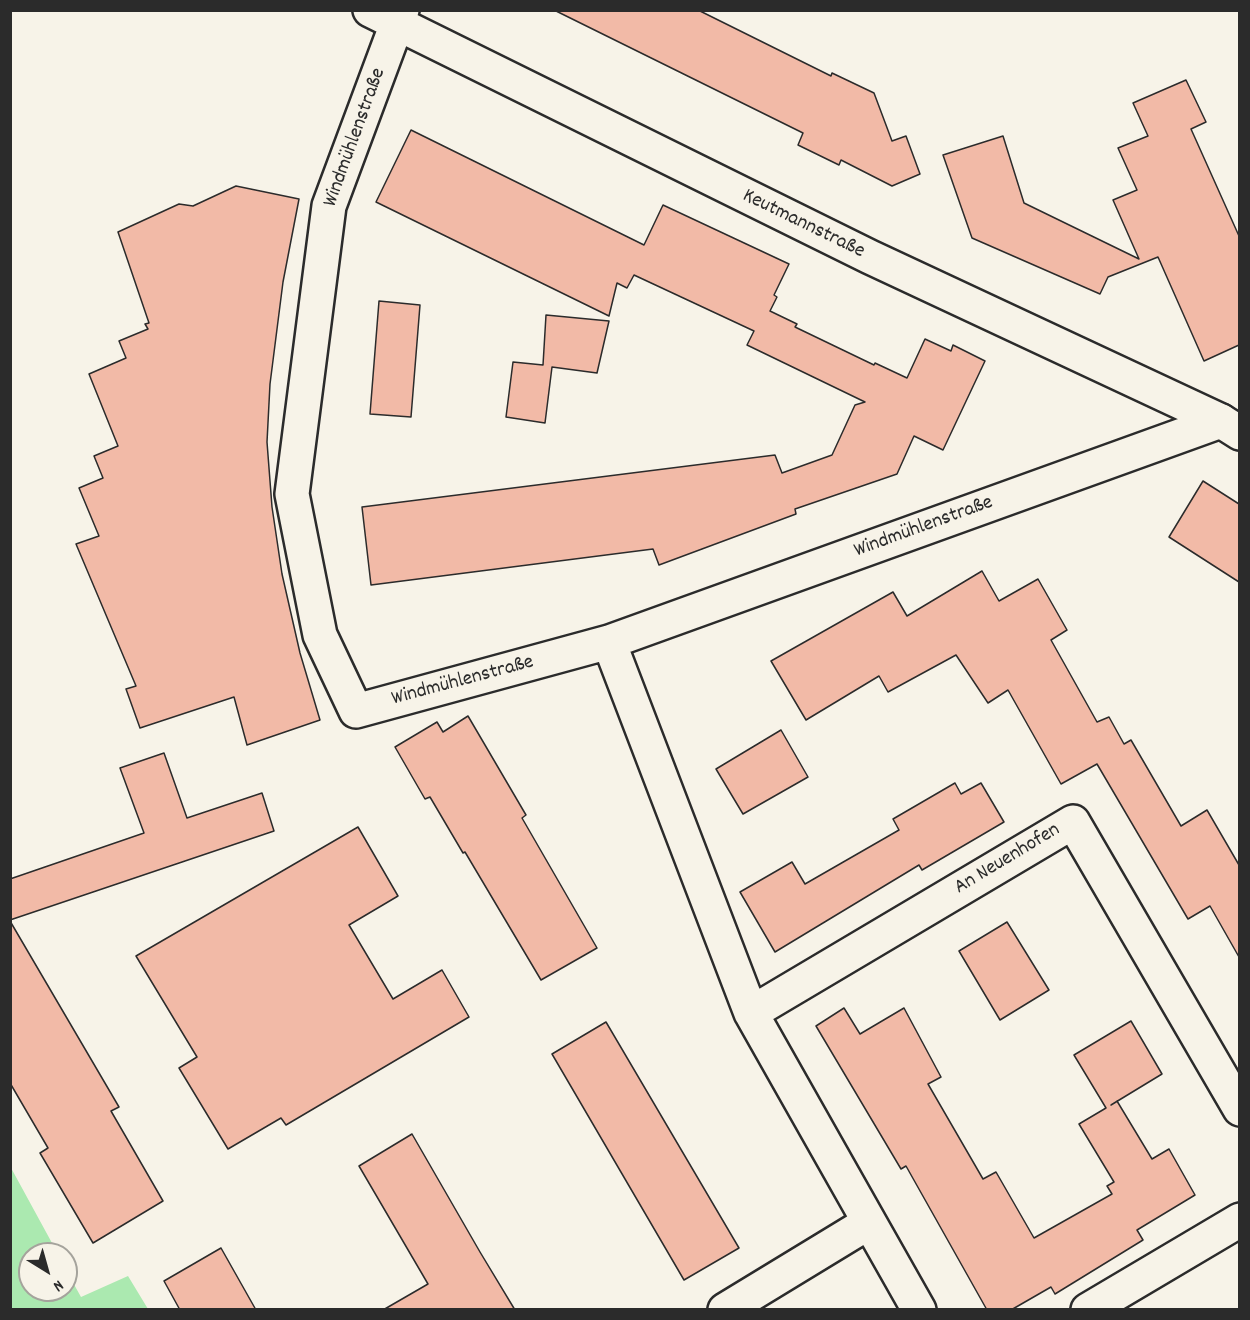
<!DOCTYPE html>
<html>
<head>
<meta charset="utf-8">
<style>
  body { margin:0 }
  #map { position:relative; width:1250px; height:1320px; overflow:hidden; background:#f7f3e8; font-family:Dekko,sans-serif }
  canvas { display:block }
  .frame { position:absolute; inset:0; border:12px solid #2b2b2b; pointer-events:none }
  .north { position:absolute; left:18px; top:1242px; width:60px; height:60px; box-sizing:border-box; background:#f7f3e8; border:2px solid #a5a39c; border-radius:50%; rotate:143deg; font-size:16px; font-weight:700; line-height:24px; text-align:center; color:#2b2b2b }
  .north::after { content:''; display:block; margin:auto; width:21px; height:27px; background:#2b2b2b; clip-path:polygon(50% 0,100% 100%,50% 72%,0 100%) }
</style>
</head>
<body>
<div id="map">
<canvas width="1250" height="1320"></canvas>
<div class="frame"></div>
<div class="north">N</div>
</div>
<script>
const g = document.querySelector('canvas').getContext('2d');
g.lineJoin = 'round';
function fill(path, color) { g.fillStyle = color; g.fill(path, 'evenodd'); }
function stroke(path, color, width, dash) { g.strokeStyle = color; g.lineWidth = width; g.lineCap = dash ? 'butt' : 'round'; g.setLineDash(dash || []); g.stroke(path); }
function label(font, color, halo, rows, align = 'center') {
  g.font = font + ' Dekko,sans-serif'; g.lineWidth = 4.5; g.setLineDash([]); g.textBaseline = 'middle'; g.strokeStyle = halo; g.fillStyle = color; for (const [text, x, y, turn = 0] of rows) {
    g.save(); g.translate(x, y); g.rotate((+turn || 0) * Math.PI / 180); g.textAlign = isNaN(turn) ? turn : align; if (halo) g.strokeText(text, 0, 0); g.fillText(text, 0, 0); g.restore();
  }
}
const green = new Path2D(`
  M 10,1166 L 58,1254 L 30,1254 L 30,1290 L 66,1290 L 66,1270 L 81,1297 L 128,1276 L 148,1309 L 11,1309 Z`);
const building = new Path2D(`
  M 554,10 L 698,10 L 831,76 L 832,73 L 874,93 L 892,141 L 906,136 L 920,174 L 892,186 L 841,160 L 839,165 L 798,145 L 803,133 Z
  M 1186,80 L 1206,122 L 1191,129 L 1239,236 L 1239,345 L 1204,361 L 1158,257 L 1108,277 L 1100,294 L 972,238 L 943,155 L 1003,136 L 1024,203 L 1139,259 L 1113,200 L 1137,190 L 1118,148 L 1148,136 L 1133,103 Z
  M 411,130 L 644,245 L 663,205 L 789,264 L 774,295 L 777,297 L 770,311 L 797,324 L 795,327 L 874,365 L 875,363 L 907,378 L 925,339 L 951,351 L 953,345 L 985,361 L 943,450 L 914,436 L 897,474 L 795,509 L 796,514 L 659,565 L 653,549 L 371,585 L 362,507 L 775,455 L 782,473 L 832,455 L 855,405 L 865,402 L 747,345 L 754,331 L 634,275 L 627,288 L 617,283 L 609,316 L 376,202 Z
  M 236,186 L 299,199 L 283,282 L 270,384 L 267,442 L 272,507 L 282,574 L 300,653 L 320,720 L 247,745 L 234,697 L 140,728 L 126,689 L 136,686 L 76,544 L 99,536 L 79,488 L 103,478 L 94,456 L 118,446 L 89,374 L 126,358 L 119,341 L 148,329 L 145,324 L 149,323 L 118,232 L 179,204 L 193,206 Z
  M 379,301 L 420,305 L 411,417 L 370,414 Z
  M 546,315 L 609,321 L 597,373 L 552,367 L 545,423 L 506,417 L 513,362 L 543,365 Z
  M 1203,481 L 1239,504 L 1239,582 L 1169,537 Z
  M 982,571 L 999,601 L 1038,579 L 1067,630 L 1051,640 L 1097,722 L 1109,717 L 1124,744 L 1131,740 L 1181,826 L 1207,810 L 1239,865 L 1239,957 L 1210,906 L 1188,919 L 1097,764 L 1061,784 L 1008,690 L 988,703 L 956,655 L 888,692 L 879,676 L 806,720 L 771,661 L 893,592 L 907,616 Z
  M 468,716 L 526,815 L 522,818 L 597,948 L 541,980 L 465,852 L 463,853 L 430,797 L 425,799 L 395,747 L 437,722 L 443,732 Z
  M 781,730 L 808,777 L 743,814 L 716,769 Z
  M 164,753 L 187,818 L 262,793 L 274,831 L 10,920 L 10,879 L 144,833 L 120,768 Z
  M 955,783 L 961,794 L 981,783 L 1004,822 L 922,870 L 919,865 L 775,952 L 740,892 L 792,862 L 805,884 L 899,830 L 893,819 Z
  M 358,827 L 398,896 L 349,925 L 393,999 L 442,970 L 469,1017 L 286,1125 L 281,1118 L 228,1149 L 179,1068 L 197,1057 L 136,956 Z
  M 10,921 L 119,1107 L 111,1111 L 163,1201 L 93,1243 L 40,1153 L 48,1148 L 10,1083 Z
  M 1007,922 L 1049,990 L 1000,1020 L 959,951 Z
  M 844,1008 L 860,1034 L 904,1008 L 941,1077 L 928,1084 L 983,1179 L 996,1172 L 1034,1238 L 1112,1194 L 1107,1186 L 1114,1182 L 1079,1124 L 1106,1108 L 1074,1055 L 1131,1021 L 1162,1074 L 1111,1105 L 1117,1101 L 1152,1159 L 1169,1149 L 1195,1195 L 1137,1230 L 1143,1240 L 1055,1294 L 1051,1287 L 1011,1310 L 987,1310 L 906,1166 L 901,1169 L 816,1026 Z
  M 606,1022 L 739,1248 L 684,1280 L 552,1054 Z
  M 412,1134 L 480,1252 L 515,1310 L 383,1310 L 428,1284 L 359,1166 Z
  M 221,1248 L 256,1310 L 180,1310 L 164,1281 Z`);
const street = new Path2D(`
  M 370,10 L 870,257 L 1221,421
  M 402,10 L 329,206 L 292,494 L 320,635 L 356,711 L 609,642 L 1221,421
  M 609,642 L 751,1013 L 919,1310
  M 751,1013 L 1073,822 L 1240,1109
  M 725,1310 L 868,1223
  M 1088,1310 L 1240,1220`);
const secondary = new Path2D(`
  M 1221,421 L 1240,433`);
const streetNames = [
  ["Windmühlenstraße",356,138,-70],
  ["Keutmannstraße",803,225,26],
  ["Windmühlenstraße",924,528,-20],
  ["Windmühlenstraße",463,682,-15],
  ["An Neuenhofen",1008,860,-31]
];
fill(green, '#abe9b0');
fill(building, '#f2baa7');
stroke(building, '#2b2b2b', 1.5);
stroke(street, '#2b2b2b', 38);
stroke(secondary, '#2b2b2b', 38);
stroke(street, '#f7f3e8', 33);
stroke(secondary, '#f7f3e8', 33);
label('21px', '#2b2b2b', '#f7f3e8', streetNames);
</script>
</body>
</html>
